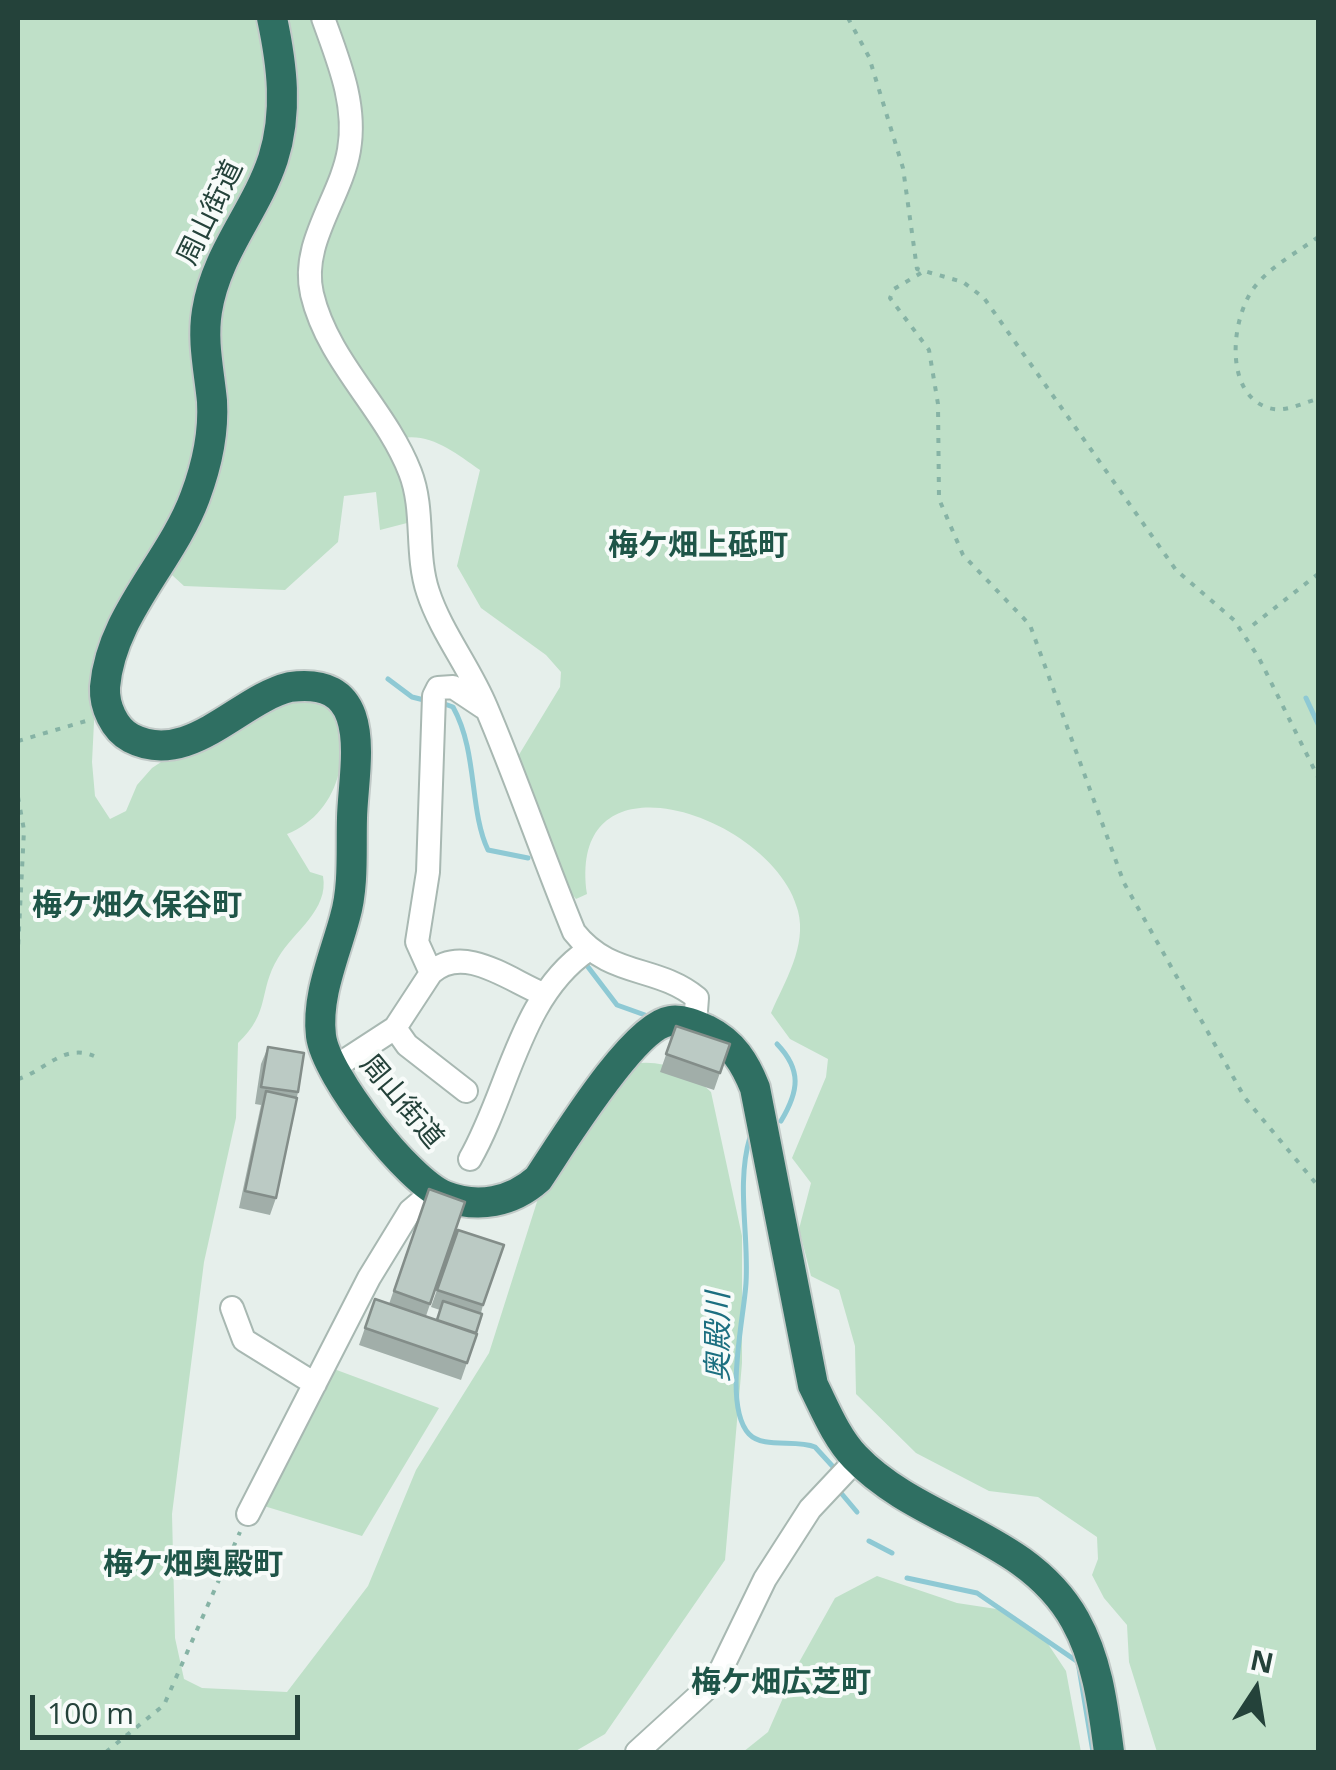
<!DOCTYPE html>
<html>
<head>
<meta charset="utf-8">
<style>
  body { margin:0 }
  #map { position:relative; width:1336px; height:1770px; overflow:hidden; background:#e6efeb; font-family:"Open Sans",sans-serif }
  canvas { display:block }
  .frame { position:absolute; inset:0; border:20px solid #24423a; pointer-events:none }
  .north { position:absolute; left:1206px; top:1640px; width:100px; height:100px; -webkit-text-stroke:8px #f7fbf9; paint-order:stroke; rotate:12deg; font-size:28px; font-weight:700; line-height:40px; text-align:center; color:#24423a }
  .north::after { content:''; display:block; margin:auto; width:35px; height:45px; background:#24423a; clip-path:polygon(50% 0,100% 100%,50% 72%,0 100%) }
  .scale { position:absolute; left:30px; top:1695px; width:270px; height:45px; box-sizing:border-box; border:5px solid #24423a; border-top:0; padding-left:12px; font-size:30px; line-height:35px; white-space:nowrap; color:#24423a; -webkit-text-stroke:8px #f7fbf9; paint-order:stroke }
</style>
</head>
<body>
<div id="map">
<canvas width="1336" height="1770"></canvas>
<div class="frame"></div>
<div class="north">N</div>
<div class="scale">100 m</div>
</div>
<script>
const g = document.querySelector('canvas').getContext('2d');
g.lineJoin = 'round';
function fill(path, color) { g.fillStyle = color; g.fill(path, 'evenodd'); }
function stroke(path, color, width, dash) { g.strokeStyle = color; g.lineWidth = width; g.lineCap = dash ? 'butt' : 'round'; g.setLineDash(dash || []); g.stroke(path); }
function label(font, color, halo, rows, align = 'center') {
  g.font = font + ' "Open Sans","Noto Sans JP",sans-serif'; g.lineWidth = 8; g.setLineDash([]); g.textBaseline = 'middle'; g.strokeStyle = halo; g.fillStyle = color; for (const [text, x, y, turn = 0] of rows) {
    g.save(); g.translate(x, y); g.rotate((+turn || 0) * Math.PI / 180); g.textAlign = isNaN(turn) ? turn : align; if (halo) g.strokeText(text, 0, 0); g.fillText(text, 0, 0); g.restore();
  }
}
const green = new Path2D(`
  M 18,18 L 1318,18 L 1318,1752 L 1157,1752 L 1129,1662 L 1127,1625 L 1104,1598 L 1092,1575 L 1098,1559 L 1097,1537 L 1038,1497 L 989,1491 L 916,1453 L 856,1394 L 855,1346 L 839,1290 L 811,1276 L 799,1229 L 811,1183 L 792,1158 L 826,1077 L 828,1059 L 790,1039 L 771,1013 C 785,981 807,946 798,911 C 775,817 566,743 587,894 L 576,899 L 556,875 L 517,758 L 560,687 L 561,672 L 546,655 L 481,608 L 457,566 L 480,470 C 453,451 425,428 392,441 L 406,475 L 407,523 L 380,530 L 376,492 L 344,496 L 338,542 L 285,590 L 184,586 L 172,575 L 146,570 L 129,586 L 98,642 L 92,762 L 95,796 L 110,819 L 126,811 L 137,785 L 152,768 L 244,707 L 321,694 C 359,739 342,813 287,834 L 310,872 L 323,876 C 329,910 294,931 278,958 C 258,991 271,1012 238,1043 L 236,1118 L 204,1262 L 172,1514 L 175,1638 L 184,1679 L 202,1688 L 287,1692 L 368,1586 L 416,1470 L 489,1353 L 542,1186 L 632,1064 C 663,1059 688,1071 711,1092 L 742,1236 L 742,1363 L 725,1560 L 605,1734 L 574,1752 L 18,1752 Z
  M 334,1369 L 439,1408 L 362,1536 L 264,1506 Z
  M 877,1576 L 957,1603 L 1003,1610 L 1044,1638 L 1066,1671 L 1081,1752 L 743,1752 L 768,1732 L 797,1666 L 835,1598 Z`);
const stream = new Path2D(`
  M 388,679 L 412,697 L 428,701
  M 1306,698 L 1318,724
  M 439,702 L 453,707 C 478,752 469,810 488,850 L 528,858
  M 585,963 L 617,1005 L 645,1015
  M 777,1044 C 802,1070 799,1091 781,1121
  M 750,1137 C 736,1184 749,1234 746,1283 C 744,1318 723,1406 749,1434 C 763,1449 796,1439 815,1447 L 836,1470
  M 841,1493 L 857,1512
  M 869,1541 L 892,1553
  M 907,1578 L 977,1593 L 1078,1662 L 1093,1752`);
const path = new Path2D(`
  M 848,18 L 869,57 L 903,168 L 917,269 L 963,282 L 984,298 L 1176,570 L 1234,620 L 1259,658 L 1318,777
  M 1318,237 C 1298,252 1274,264 1257,284 C 1232,312 1222,390 1266,407 C 1284,414 1301,403 1318,399
  M 921,273 L 894,289 L 890,298 L 929,350 L 938,404 L 939,499 L 963,555 L 1030,625 L 1124,883 L 1245,1098 L 1318,1186
  M 1253,625 L 1318,574
  M 18,741 L 86,721
  M 18,797 L 24,830 L 18,949
  M 18,1079 C 45,1071 63,1043 94,1056
  M 106,1752 L 164,1705 L 240,1532`);
const minor = new Path2D(`
  M 323,18 C 338,60 357,104 349,150 C 341,198 300,243 312,294 C 328,362 385,408 410,472 C 425,510 415,553 428,592 C 441,632 470,668 486,707 C 518,782 543,857 574,932 C 610,978 657,965 697,998 L 695,1024
  M 483,707 L 453,687 L 438,688 L 434,696 L 428,872 L 417,942 L 431,973 C 463,943 509,980 543,994
  M 395,1028 L 407,1045 L 466,1091
  M 332,1069 L 395,1028 L 431,973
  M 470,1159 C 509,1091 520,996 588,950
  M 232,1308 L 244,1340 L 315,1384
  M 248,1514 L 369,1278 L 410,1211 L 435,1190
  M 637,1752 L 716,1680 L 765,1579 L 810,1509 L 857,1459`);
const highway = new Path2D(`
  M 272,18 C 282,65 288,112 273,159 C 255,213 216,253 207,311 C 202,341 209,370 212,401 C 214,435 207,465 195,497 C 171,562 111,615 105,687 C 104,706 114,729 131,738 C 189,768 239,699 290,687 C 378,675 353,768 352,818 C 351,850 354,886 345,917 C 335,955 316,996 321,1036 C 326,1076 408,1181 445,1196 C 478,1209 512,1202 538,1179 C 561,1145 633,1026 670,1021 C 683,1019 696,1025 707,1030 C 733,1043 745,1063 755,1088 L 813,1385 C 825,1409 836,1437 855,1457 C 919,1524 1027,1534 1075,1620 C 1098,1661 1103,1707 1109,1752`);
const wall = new Path2D(`
  M 676,1026 L 730,1044 L 714,1090 L 660,1072 Z
  M 268,1047 L 298,1092 L 276,1198 L 270,1215 L 239,1208 L 261,1105 L 255,1104 L 261,1064 Z
  M 429,1189 L 465,1202 L 426,1316 L 436,1320 L 440,1310 L 431,1307 L 458,1230 L 483,1305 L 476,1333 L 477,1334 L 461,1380 L 359,1345 L 375,1299 L 389,1304 Z`);
const building = new Path2D(`
  M 676,1026 L 730,1044 L 720,1073 L 666,1054 Z
  M 268,1047 L 304,1053 L 298,1092 L 261,1087 Z
  M 266,1091 L 297,1098 L 276,1198 L 245,1191 Z
  M 429,1189 L 465,1202 L 430,1304 L 394,1291 Z
  M 458,1230 L 504,1245 L 483,1305 L 437,1290 Z
  M 375,1299 L 477,1334 L 467,1363 L 365,1328 Z
  M 443,1301 L 482,1314 L 476,1333 L 437,1320 Z`);
const streetNames = [
  ["周山街道",211,213,-64],
  ["周山街道",401,1102,50]
];
const neighbourhoodNames = [
  ["梅ケ畑上砥町",698,546],
  ["梅ケ畑久保谷町",137,906],
  ["梅ケ畑奥殿町",193,1565],
  ["梅ケ畑広芝町",781,1683]
];
const waterNames = [
  ["奥殿川",719,1337,-90]
];
fill(green, '#bfe0c8');
stroke(stream, '#8ec9d4', 5);
stroke(minor, '#a8b8b2', 26);
stroke(highway, '#c2cac8', 34);
stroke(path, '#86b3a5', 4, [5, 8]);
stroke(minor, '#fff', 22);
stroke(highway, '#2f6f62', 30);
fill(wall, '#a1aea9');
fill(building, '#bbcac4');
stroke(building, '#838d89', 2.5);
label('28px', '#24423a', '#f7fbf9', streetNames);
label('bold 30px', '#1f5548', '#f7fbf9', neighbourhoodNames);
label('italic 30px', '#1c6f80', '#f7fbf9', waterNames);
</script>
</body>
</html>
